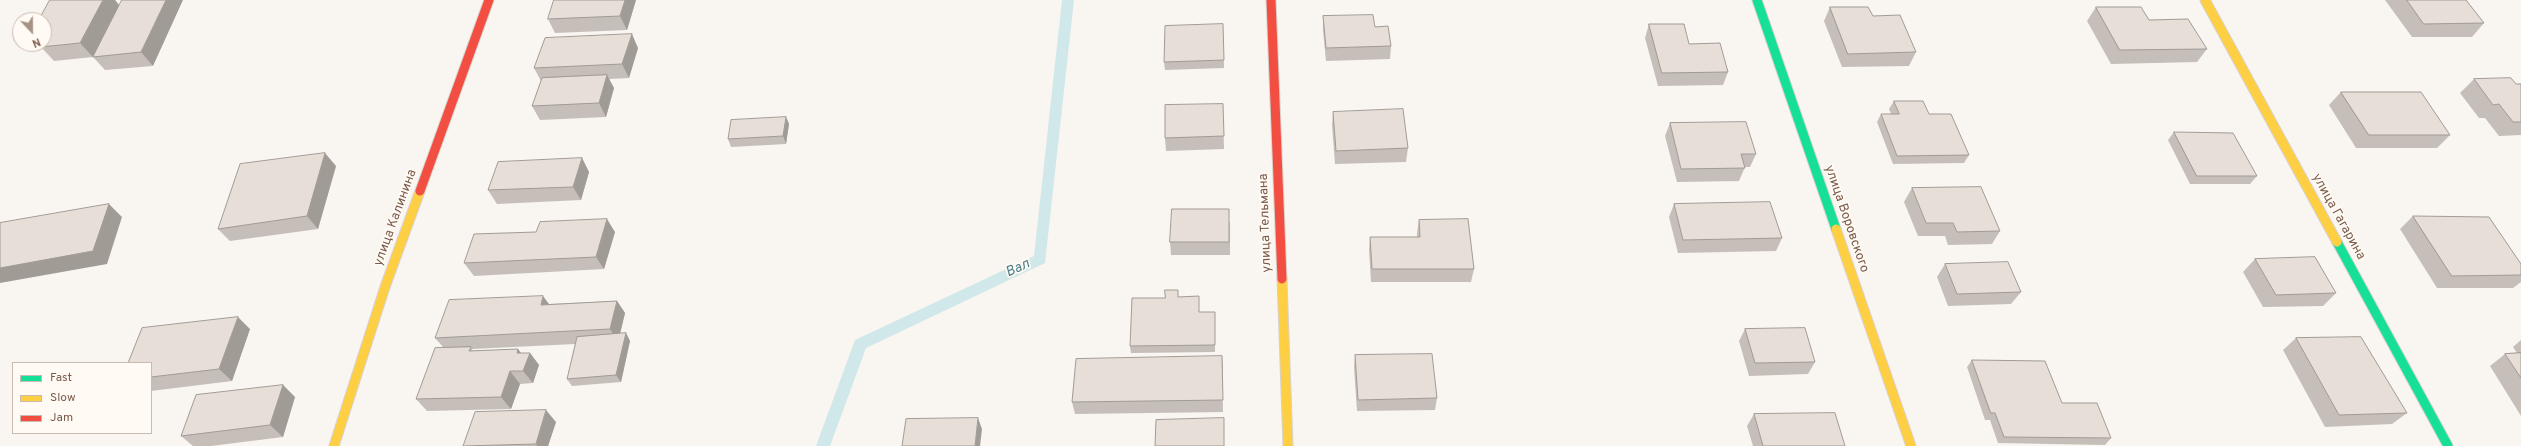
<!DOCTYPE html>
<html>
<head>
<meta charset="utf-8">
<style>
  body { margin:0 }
  #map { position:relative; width:2521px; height:446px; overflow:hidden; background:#f9f5f0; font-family:Overpass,sans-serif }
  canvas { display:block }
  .legend { position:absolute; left:12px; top:362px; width:140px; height:72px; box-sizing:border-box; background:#fffaf3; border:1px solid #cabbb1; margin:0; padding:5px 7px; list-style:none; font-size:12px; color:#7a5c4d }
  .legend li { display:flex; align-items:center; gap:8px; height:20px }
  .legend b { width:20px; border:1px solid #cabbb1 }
  .north { position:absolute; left:12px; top:12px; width:40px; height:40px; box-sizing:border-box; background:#fffaf3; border:1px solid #cabbb1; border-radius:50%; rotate:158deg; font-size:11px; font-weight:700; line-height:16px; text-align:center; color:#7a5c4d }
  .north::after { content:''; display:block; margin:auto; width:14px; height:18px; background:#a69286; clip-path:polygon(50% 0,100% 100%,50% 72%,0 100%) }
</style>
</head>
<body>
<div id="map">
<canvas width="2521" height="446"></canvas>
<ul class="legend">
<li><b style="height:5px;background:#16e098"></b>Fast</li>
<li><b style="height:5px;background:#ffcf43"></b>Slow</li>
<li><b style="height:5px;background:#f24e42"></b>Jam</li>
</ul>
<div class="north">N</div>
</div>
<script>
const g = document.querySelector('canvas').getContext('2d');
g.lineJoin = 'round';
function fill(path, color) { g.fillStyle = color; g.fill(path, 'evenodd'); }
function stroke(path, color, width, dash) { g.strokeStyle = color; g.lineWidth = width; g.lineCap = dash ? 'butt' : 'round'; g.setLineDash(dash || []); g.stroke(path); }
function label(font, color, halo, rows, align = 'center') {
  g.font = font + ' Overpass,sans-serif'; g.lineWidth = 3.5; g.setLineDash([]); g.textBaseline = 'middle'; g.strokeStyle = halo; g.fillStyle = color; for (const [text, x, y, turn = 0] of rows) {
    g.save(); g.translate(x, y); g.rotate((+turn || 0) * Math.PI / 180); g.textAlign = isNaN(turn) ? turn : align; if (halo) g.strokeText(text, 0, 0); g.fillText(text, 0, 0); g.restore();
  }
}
const stream = new Path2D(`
  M 1062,0 L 1074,0 L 1045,263 L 866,348 L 830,446 L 816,446 L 855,340 L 1034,256 Z`);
const fast = new Path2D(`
  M 1757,0 L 1836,229
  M 2337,242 L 2448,446`);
const slow = new Path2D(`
  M 2205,0 L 2337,242
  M 1836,229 L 1911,446
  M 1282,279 L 1288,446
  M 334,446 L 385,287 L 420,191`);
const jam = new Path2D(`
  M 1271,0 L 1282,279
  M 420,191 L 489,0`);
const wall = new Path2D(`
  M 50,0 L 115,0 L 119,5 L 153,66 L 105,70 L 93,57 L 54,61 L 41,47 L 42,46 L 40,44 L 44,44 L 44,20 Z
  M 636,0 L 627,30 L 555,33 L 548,19 Z
  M 2385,0 L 2466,0 L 2484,23 L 2472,37 L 2412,37 Z
  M 1830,7 L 1873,16 L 1916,52 L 1909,66 L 1842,67 L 1824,21 Z
  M 2096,7 L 2149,20 L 2207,49 L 2197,62 L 2111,64 L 2087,21 Z
  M 1323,16 L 1375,27 L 1391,46 L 1390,59 L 1326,61 L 1323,30 Z
  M 1223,24 L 1224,68 L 1165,70 L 1164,62 Z
  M 1649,24 L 1689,44 L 1728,72 L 1723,85 L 1658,86 L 1645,38 Z
  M 638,48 L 629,78 L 609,79 L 614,88 L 606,117 L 540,120 L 532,106 L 541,81 L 534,68 Z
  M 2474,79 L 2516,84 L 2521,84 L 2521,135 L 2499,136 L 2485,118 L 2479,118 L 2460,93 Z
  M 2341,92 L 2450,135 L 2437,148 L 2356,148 L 2329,105 Z
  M 1894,101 L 1929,114 L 1969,155 L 1964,163 L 1893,164 L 1877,122 L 1881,114 L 1891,114 L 1889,109 Z
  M 1223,104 L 1224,149 L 1166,151 L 1165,138 Z
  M 1333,112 L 1408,148 L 1406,162 L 1335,164 L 1332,125 Z
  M 786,117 L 789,124 L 786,144 L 731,147 L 728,139 Z
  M 1670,123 L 1756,154 L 1750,167 L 1745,167 L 1739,181 L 1677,182 L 1665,136 Z
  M 2174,132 L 2257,176 L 2250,184 L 2190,184 L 2168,140 Z
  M 582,158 L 589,172 L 581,200 L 497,204 L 488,190 Z
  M 336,166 L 318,229 L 230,241 L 218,229 Z
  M 1912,188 L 2000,231 L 1992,244 L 1948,245 L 1945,236 L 1918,236 L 1904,202 Z
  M 1674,204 L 1782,238 L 1776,251 L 1678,253 L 1669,217 Z
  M 2413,216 L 2521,264 L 2521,282 L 2513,288 L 2437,288 L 2400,229 Z
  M 1419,220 L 1474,269 L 1471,282 L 1371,282 L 1369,250 L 1370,237 L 1417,237 L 1417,233 Z
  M 1230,222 L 1230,255 L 1171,255 L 1170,242 Z
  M 536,232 L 615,232 L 604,269 L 474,276 L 464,263 Z
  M 2255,259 L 2336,293 L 2323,306 L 2263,307 L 2243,272 Z
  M 1945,264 L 2021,292 L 2011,304 L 1948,306 L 1937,277 Z
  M 1199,296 L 1199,312 L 1215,319 L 1215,352 L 1131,353 L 1130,346 L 1165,298 Z
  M 617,301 L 625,313 L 620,334 L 626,333 L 630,341 L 621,382 L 572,386 L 567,379 L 575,344 L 472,349 L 473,351 L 518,349 L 520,353 L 530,353 L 539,365 L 533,383 L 520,384 L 511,409 L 427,411 L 416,399 L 444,348 L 435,338 L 549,304 Z
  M 250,329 L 232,381 L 151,391 L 151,363 Z
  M 1745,329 L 1815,362 L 1808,374 L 1749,376 L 1739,341 Z
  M 2296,338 L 2407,413 L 2392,424 L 2325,427 L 2283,350 Z
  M 2521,340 L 2521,416 L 2490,366 L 2505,354 L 2517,353 L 2513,347 Z
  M 1355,355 L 1437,398 L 1435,410 L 1357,411 L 1354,367 Z
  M 1222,356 L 1223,412 L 1075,414 L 1072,402 Z
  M 1972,360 L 2062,403 L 2111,438 L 2105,445 L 1998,443 L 1990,420 L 1985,420 L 1967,367 Z
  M 283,385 L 295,397 L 283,437 L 211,446 L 193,446 L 181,436 Z
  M 1754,414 L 1845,446 L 1753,446 L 1747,426 Z
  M 556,422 L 548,446 L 463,446 Z`);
const shadedWall = new Path2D(`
  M 103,0 L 115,0 L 119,5 L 93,57 L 80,43 Z
  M 166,0 L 183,0 L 153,66 L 141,52 Z
  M 625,0 L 636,0 L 627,30 L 620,16 Z
  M 632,34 L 638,48 L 629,78 L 622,64 Z
  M 607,75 L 614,88 L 606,117 L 599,103 Z
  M 786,117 L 789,124 L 786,144 L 783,136 Z
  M 325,153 L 336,166 L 318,229 L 307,216 Z
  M 582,158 L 589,172 L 581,200 L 573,187 Z
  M 109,204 L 122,217 L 107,264 L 0,283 L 0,268 Z
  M 607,219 L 615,232 L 604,269 L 596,257 Z
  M 543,296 L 552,308 L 541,305 Z
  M 617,301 L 625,313 L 618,342 L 610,329 Z
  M 238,317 L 250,329 L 232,381 L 219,369 Z
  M 626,333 L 630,341 L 621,382 L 616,375 Z
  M 518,349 L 527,361 L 530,353 L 539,365 L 533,383 L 523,371 L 517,353 Z
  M 1222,356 L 1223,368 L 1223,412 L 1223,400 Z
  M 510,371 L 520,384 L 511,409 L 501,397 Z
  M 283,385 L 295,397 L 283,437 L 270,425 Z
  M 546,410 L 556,422 L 548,446 L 537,446 L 536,444 Z
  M 978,418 L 982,429 L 980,446 L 975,446 Z`);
const building = new Path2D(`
  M 50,0 L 103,0 L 80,43 L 41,47 L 43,44 L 44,44 L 44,42 L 49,33 L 44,33 L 44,20 L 39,20 Z
  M 122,0 L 166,0 L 141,52 L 93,57 Z
  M 554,0 L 625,0 L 620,16 L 548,19 Z
  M 2407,0 L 2466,0 L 2484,23 L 2424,24 Z
  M 1830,7 L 1868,7 L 1873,16 L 1900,15 L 1916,52 L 1848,54 Z
  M 2096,7 L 2141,7 L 2149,20 L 2188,19 L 2207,49 L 2120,50 Z
  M 1373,15 L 1375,27 L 1388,26 L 1391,46 L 1326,48 L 1323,16 Z
  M 1223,24 L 1224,60 L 1164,62 L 1165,26 Z
  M 1649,24 L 1684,24 L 1689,44 L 1720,43 L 1728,72 L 1662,73 Z
  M 632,34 L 622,64 L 534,68 L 545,38 Z
  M 607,75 L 599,103 L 532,106 L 542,78 Z
  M 2511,78 L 2516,84 L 2521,84 L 2521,122 L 2513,122 L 2499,104 L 2493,105 L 2474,79 Z
  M 2341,92 L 2421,92 L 2450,135 L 2369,135 Z
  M 1894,101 L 1923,101 L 1929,114 L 1951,114 L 1969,155 L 1897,156 L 1881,114 L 1899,114 Z
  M 1223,104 L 1224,136 L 1165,138 L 1165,105 Z
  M 1403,109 L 1408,148 L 1336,151 L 1333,112 Z
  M 786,117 L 783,136 L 728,139 L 731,120 Z
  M 1746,122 L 1756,154 L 1741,154 L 1745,168 L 1681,169 L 1670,123 Z
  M 2174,132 L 2233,133 L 2257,176 L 2197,176 Z
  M 325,153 L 307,216 L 218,229 L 240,164 Z
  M 582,158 L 573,187 L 488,190 L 498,162 Z
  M 1981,187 L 2000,231 L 1957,232 L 1953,223 L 1926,223 L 1912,188 Z
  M 1770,202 L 1782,238 L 1683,240 L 1674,204 Z
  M 109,204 L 93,251 L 0,268 L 0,223 Z
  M 1172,209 L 1229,209 L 1229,242 L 1170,242 Z
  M 2413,216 L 2489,217 L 2521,264 L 2521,275 L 2452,276 Z
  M 607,219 L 596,257 L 464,263 L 474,234 L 536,232 L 540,222 Z
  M 1468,219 L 1474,269 L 1372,269 L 1370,237 L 1420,237 L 1419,220 Z
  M 2315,257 L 2336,293 L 2276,295 L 2255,259 Z
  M 2008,262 L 2021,292 L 1957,294 L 1945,264 Z
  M 1165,290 L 1178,290 L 1178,297 L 1199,296 L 1199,312 L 1215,312 L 1215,345 L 1130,346 L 1132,298 L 1165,298 Z
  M 543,296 L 541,305 L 617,301 L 610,329 L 435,338 L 449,300 Z
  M 238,317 L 219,369 L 151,377 L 151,363 L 128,363 L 142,328 Z
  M 1805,328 L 1815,362 L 1755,363 L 1745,329 Z
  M 626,333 L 616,375 L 567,379 L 577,337 Z
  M 2361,337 L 2407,413 L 2339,415 L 2296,338 Z
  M 471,347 L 469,351 L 518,349 L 517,353 L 530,353 L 523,371 L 510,371 L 501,397 L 416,399 L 435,348 Z
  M 2521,353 L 2521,378 L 2505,354 Z
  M 1432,354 L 1437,398 L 1358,400 L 1355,355 Z
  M 1222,356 L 1223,400 L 1072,402 L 1076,359 Z
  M 1972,360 L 2045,361 L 2062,403 L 2097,403 L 2111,438 L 2004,437 L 1995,413 L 1991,413 Z
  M 283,385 L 270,425 L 181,436 L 196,395 Z
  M 546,410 L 536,444 L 463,446 L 475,412 Z
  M 1835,413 L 1845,446 L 1763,446 L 1754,414 Z
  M 978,418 L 975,446 L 902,446 L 906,419 Z
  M 1224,418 L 1224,446 L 1155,446 L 1156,420 Z`);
const streetNames = [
  ["улица Гагарина",2338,217,61],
  ["улица Калинина",396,218,-70],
  ["улица Воровского",1846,219,71],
  ["улица Тельмана",1266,223,-92]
];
const waterNames = [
  ["Вал",1018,269,-25]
];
fill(stream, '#d0e8ea');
stroke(fast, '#d9d2cb', 11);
stroke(slow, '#d9d2cb', 11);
stroke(jam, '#d9d2cb', 11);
stroke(fast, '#16e098', 9);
stroke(slow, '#ffcf43', 9);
stroke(jam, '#f24e42', 9);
fill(wall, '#c6bfb9');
fill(shadedWall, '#a19b96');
fill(building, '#e6ded7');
stroke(building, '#a19b96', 1);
label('13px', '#7a5c4d', '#fffaf3', streetNames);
label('italic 14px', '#437c86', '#fffaf3', waterNames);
</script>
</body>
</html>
